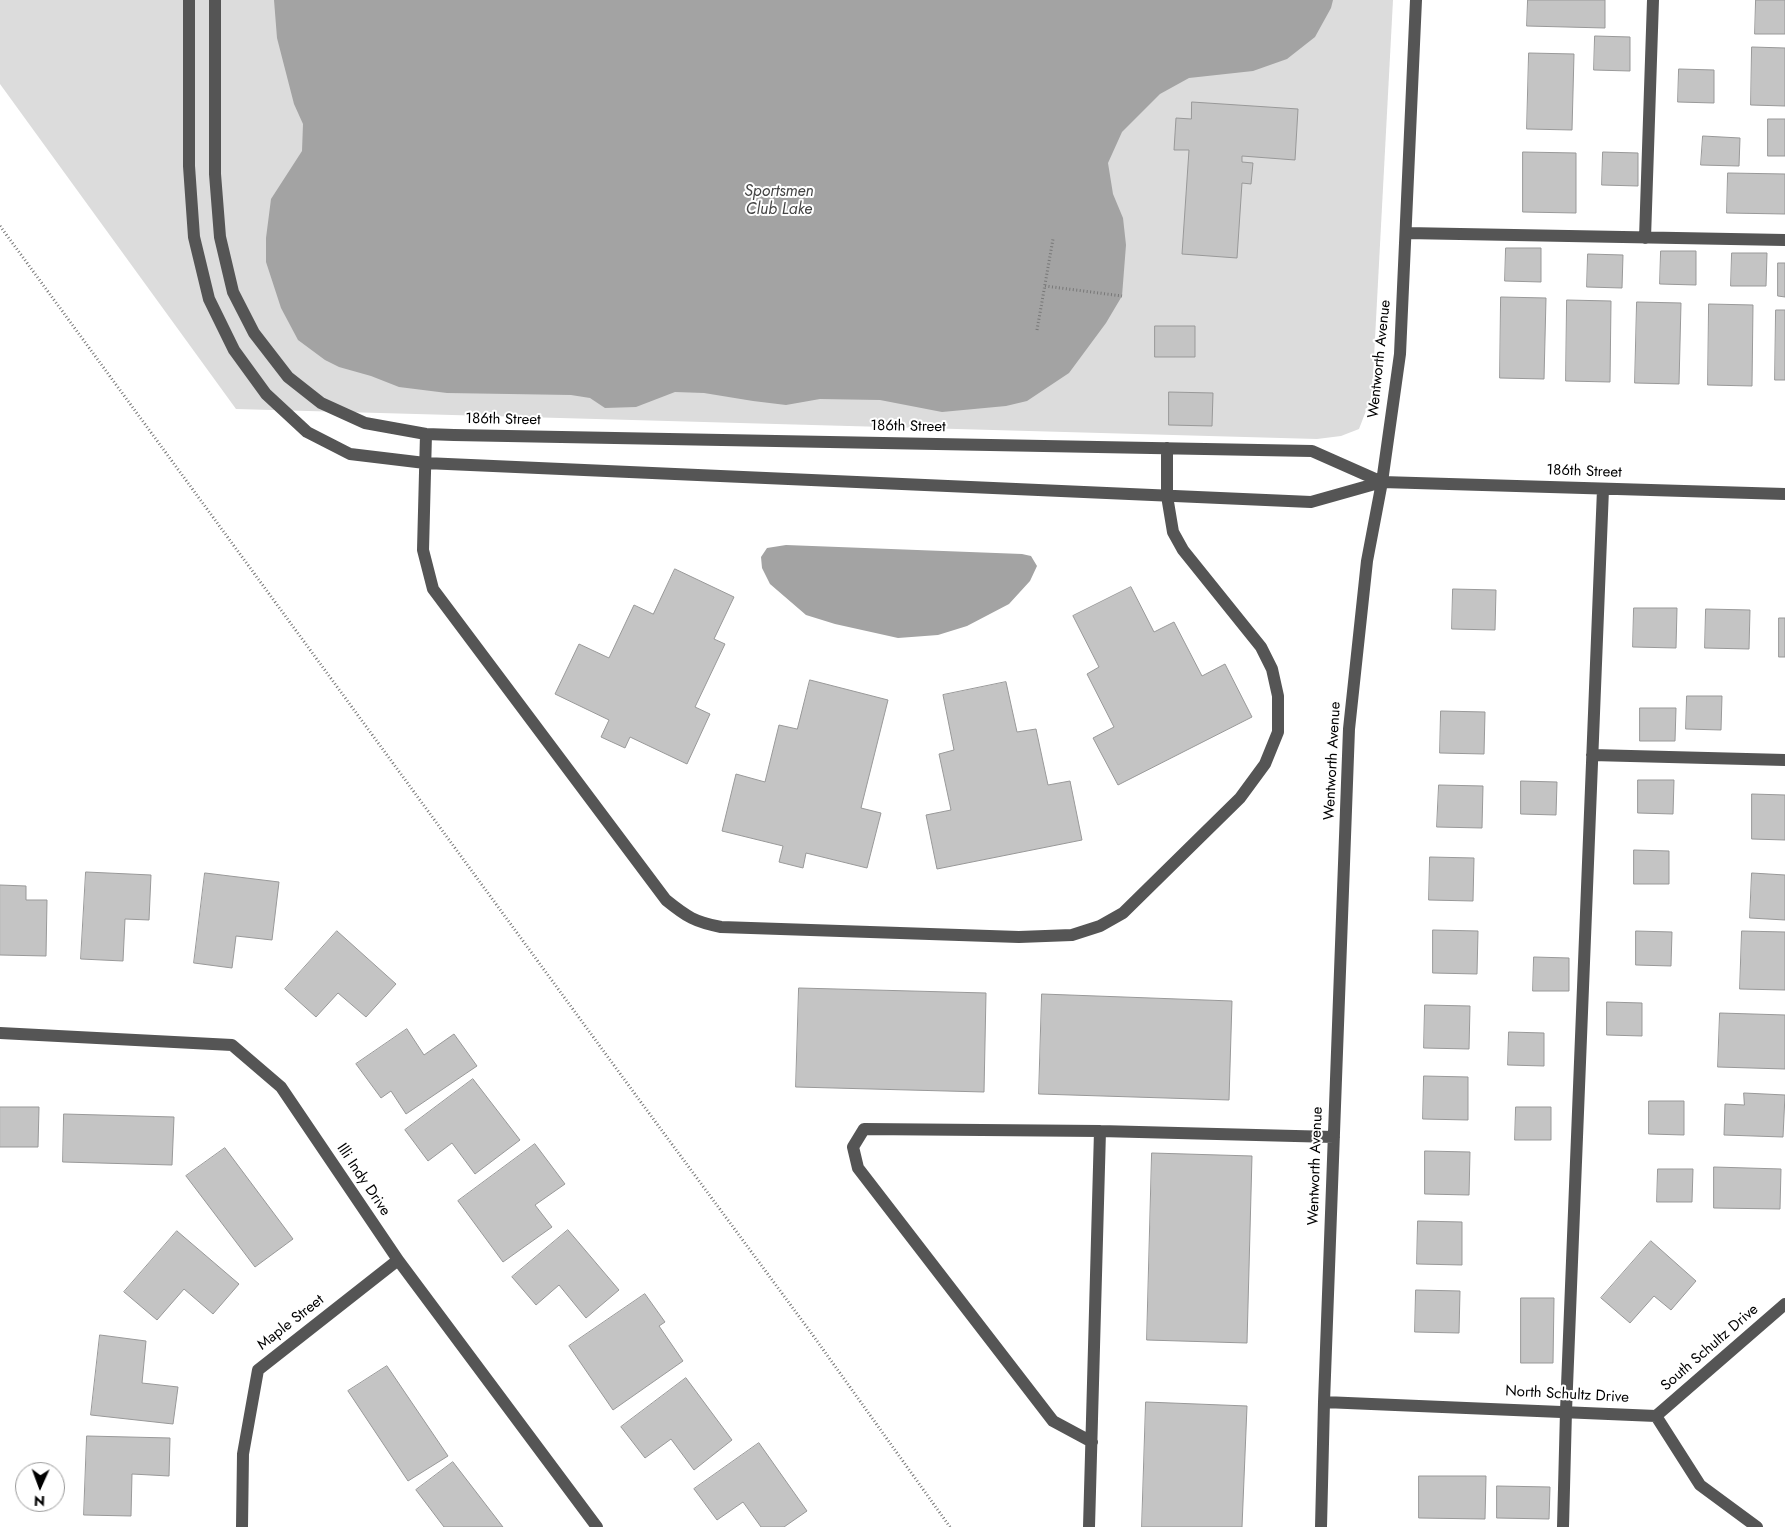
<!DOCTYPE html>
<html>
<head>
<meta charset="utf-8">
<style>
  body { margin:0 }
  #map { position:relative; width:1785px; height:1527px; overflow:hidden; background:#fff; font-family:Jost,sans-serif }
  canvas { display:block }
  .north { position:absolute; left:15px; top:1462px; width:50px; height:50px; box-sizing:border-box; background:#fff; border:1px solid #999; border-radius:50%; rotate:182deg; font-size:14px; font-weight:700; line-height:20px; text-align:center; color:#000 }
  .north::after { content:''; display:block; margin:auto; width:18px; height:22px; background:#000; clip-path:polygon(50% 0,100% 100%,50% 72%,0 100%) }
</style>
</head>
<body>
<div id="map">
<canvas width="1785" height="1527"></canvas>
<div class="north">N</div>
</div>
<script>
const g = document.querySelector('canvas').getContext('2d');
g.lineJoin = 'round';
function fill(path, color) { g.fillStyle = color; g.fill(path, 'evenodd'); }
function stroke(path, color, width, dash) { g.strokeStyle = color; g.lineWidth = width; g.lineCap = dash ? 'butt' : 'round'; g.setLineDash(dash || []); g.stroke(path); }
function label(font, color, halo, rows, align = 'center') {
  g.font = font + ' Jost,sans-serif'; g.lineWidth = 4; g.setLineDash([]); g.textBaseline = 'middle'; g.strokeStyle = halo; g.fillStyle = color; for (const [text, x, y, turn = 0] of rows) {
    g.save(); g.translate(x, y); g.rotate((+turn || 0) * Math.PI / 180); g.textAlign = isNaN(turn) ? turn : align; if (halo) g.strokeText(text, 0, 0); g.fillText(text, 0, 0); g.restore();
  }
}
const green = new Path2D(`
  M 0,0 L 1393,0 L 1372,395 L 1359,429 L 1341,436 L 1317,439 L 236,409 L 0,84 Z`);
const water = new Path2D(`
  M 274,0 L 1333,0 L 1331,8 L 1315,37 L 1287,59 L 1253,71 L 1189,78 L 1160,94 L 1122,132 L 1108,163 L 1113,194 L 1123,218 L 1126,245 L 1122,296 L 1106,323 L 1069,373 L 1027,401 L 1006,406 L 942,412 L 880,400 L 820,399 L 786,405 L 753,401 L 704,393 L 675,392 L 636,407 L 605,408 L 590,398 L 571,395 L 447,393 L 399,387 L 371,376 L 339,367 L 325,360 L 298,340 L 281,308 L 266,262 L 266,238 L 271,199 L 302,151 L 303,124 L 294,104 L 277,38 Z
  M 786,545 L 1022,554 L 1031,556 L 1037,566 L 1030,581 L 1009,604 L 967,626 L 938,635 L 898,638 L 835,624 L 806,615 L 770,584 L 762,568 L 761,557 L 767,548 Z`);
const building = new Path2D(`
  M 1528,0 L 1605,0 L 1605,28 L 1527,26 Z
  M 1756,0 L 1785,0 L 1785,34 L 1755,34 Z
  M 1595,36 L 1630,37 L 1630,71 L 1594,70 Z
  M 1752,47 L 1785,48 L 1785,106 L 1751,105 Z
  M 1529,53 L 1574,54 L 1572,130 L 1527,129 Z
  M 1679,69 L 1714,70 L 1714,103 L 1678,102 Z
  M 1192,102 L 1298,109 L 1295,160 L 1242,156 L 1242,162 L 1253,163 L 1251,184 L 1242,183 L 1237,258 L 1182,254 L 1189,150 L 1174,150 L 1176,118 L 1191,119 Z
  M 1768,119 L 1785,119 L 1785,156 L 1768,156 Z
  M 1703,136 L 1740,138 L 1739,166 L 1701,165 Z
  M 1523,152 L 1576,153 L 1576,213 L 1523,212 Z
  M 1603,152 L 1638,153 L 1638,186 L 1602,185 Z
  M 1728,173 L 1785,174 L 1785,214 L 1727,213 Z
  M 1506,248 L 1541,248 L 1541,282 L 1505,281 Z
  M 1661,251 L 1696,251 L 1696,285 L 1660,284 Z
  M 1732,253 L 1767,253 L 1766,286 L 1731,286 Z
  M 1588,254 L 1623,255 L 1622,288 L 1587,287 Z
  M 1778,263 L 1785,263 L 1785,297 L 1778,296 Z
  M 1501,297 L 1546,298 L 1544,379 L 1500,378 Z
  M 1567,300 L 1611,301 L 1610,382 L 1566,381 Z
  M 1637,302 L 1681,303 L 1679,384 L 1635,383 Z
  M 1709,304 L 1753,305 L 1752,386 L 1708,385 Z
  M 1776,310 L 1785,310 L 1785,380 L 1775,380 Z
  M 1155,326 L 1195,326 L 1195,357 L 1155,357 Z
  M 1169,392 L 1213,393 L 1212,426 L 1169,425 Z
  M 675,569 L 734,597 L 714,639 L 725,644 L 695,707 L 710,714 L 687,764 L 630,737 L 625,748 L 601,737 L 609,720 L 555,694 L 579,644 L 609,658 L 634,605 L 653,614 Z
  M 1131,587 L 1154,632 L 1174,622 L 1202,676 L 1225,664 L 1252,717 L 1118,785 L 1093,738 L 1114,727 L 1087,674 L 1099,667 L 1073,616 Z
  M 1453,589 L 1496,590 L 1495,630 L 1452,629 Z
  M 1634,608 L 1677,608 L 1676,648 L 1633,647 Z
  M 1706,609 L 1750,610 L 1749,649 L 1705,648 Z
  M 1779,618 L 1785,618 L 1785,657 L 1779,657 Z
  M 810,680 L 888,700 L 861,808 L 881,813 L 867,868 L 806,853 L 803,868 L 779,862 L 783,846 L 722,831 L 736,774 L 765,782 L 779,725 L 797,729 Z
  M 1006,682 L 1017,732 L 1036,729 L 1048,785 L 1070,781 L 1082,840 L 937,869 L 926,815 L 951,810 L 939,754 L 954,750 L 943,695 Z
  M 1687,696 L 1722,696 L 1721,730 L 1686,729 Z
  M 1640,708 L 1676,708 L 1675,741 L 1640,741 Z
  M 1441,711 L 1485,712 L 1484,754 L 1440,753 Z
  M 1638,780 L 1674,780 L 1673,814 L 1638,813 Z
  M 1521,781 L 1557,782 L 1556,815 L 1521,814 Z
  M 1439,785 L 1483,786 L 1482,828 L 1437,827 Z
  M 1752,794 L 1785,795 L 1785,840 L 1752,839 Z
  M 1634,850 L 1669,851 L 1669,884 L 1634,884 Z
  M 1430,857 L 1474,858 L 1473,901 L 1429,900 Z
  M 86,872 L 151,875 L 149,920 L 125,919 L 123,961 L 81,959 Z
  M 205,873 L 279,882 L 272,940 L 236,936 L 232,968 L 194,963 Z
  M 1752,873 L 1785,875 L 1785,920 L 1750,918 Z
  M 0,885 L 26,886 L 26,900 L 47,900 L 46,956 L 0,955 Z
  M 1433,930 L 1478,931 L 1477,974 L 1433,973 Z
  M 337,931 L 396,984 L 366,1017 L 338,993 L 316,1017 L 285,989 Z
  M 1636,931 L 1672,932 L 1671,966 L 1636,965 Z
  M 1742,931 L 1785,932 L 1785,990 L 1740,989 Z
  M 1534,957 L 1569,958 L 1569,991 L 1533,991 Z
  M 799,988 L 986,993 L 984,1092 L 796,1087 Z
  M 1042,994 L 1232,1001 L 1229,1100 L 1039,1094 Z
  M 1607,1002 L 1642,1003 L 1642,1036 L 1607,1035 Z
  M 1425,1005 L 1470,1006 L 1469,1049 L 1424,1048 Z
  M 1720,1013 L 1785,1015 L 1785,1069 L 1718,1067 Z
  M 407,1029 L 424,1055 L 454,1034 L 477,1066 L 406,1114 L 391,1091 L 381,1098 L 356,1064 Z
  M 1509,1032 L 1544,1033 L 1544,1066 L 1508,1065 Z
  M 1424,1076 L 1468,1077 L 1468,1120 L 1423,1119 Z
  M 473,1079 L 520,1140 L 475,1174 L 452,1143 L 428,1161 L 405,1130 Z
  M 1744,1093 L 1785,1095 L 1783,1137 L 1724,1135 L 1725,1104 L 1744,1105 Z
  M 1649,1101 L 1684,1101 L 1684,1135 L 1649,1134 Z
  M 0,1107 L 39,1107 L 38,1147 L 0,1147 Z
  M 1516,1107 L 1551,1107 L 1551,1140 L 1515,1140 Z
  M 64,1114 L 174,1117 L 172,1165 L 63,1162 Z
  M 535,1144 L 565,1184 L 535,1205 L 552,1227 L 503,1262 L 458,1201 Z
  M 225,1148 L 293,1239 L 255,1267 L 186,1176 Z
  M 1425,1151 L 1470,1152 L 1469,1195 L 1425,1194 Z
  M 1152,1153 L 1252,1156 L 1247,1343 L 1147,1340 Z
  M 1714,1167 L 1781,1169 L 1780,1209 L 1714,1208 Z
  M 1658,1169 L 1693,1169 L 1692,1202 L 1657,1202 Z
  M 1418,1221 L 1462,1222 L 1462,1265 L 1417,1264 Z
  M 568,1230 L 619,1290 L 586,1318 L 559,1285 L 536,1305 L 512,1277 Z
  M 177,1231 L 239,1284 L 213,1314 L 184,1289 L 157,1320 L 124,1292 Z
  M 1651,1241 L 1696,1281 L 1671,1310 L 1654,1296 L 1630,1323 L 1601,1298 Z
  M 1416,1290 L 1460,1291 L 1459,1333 L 1415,1332 Z
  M 645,1294 L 665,1322 L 659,1326 L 683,1361 L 613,1410 L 569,1346 Z
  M 1521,1298 L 1554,1298 L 1553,1363 L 1521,1363 Z
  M 100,1335 L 146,1341 L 142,1383 L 178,1387 L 173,1424 L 91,1415 Z
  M 387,1366 L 448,1456 L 408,1481 L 348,1391 Z
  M 686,1378 L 732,1440 L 694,1470 L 671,1439 L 645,1458 L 621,1427 Z
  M 1146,1402 L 1247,1406 L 1242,1527 L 1142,1527 Z
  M 87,1436 L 170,1438 L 169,1476 L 132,1474 L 131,1516 L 84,1515 Z
  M 759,1443 L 807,1511 L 784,1527 L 761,1527 L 743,1502 L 717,1520 L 694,1489 Z
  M 453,1462 L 503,1527 L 444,1527 L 416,1490 Z
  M 1419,1476 L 1486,1476 L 1485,1519 L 1419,1518 Z
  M 1497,1486 L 1550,1487 L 1549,1519 L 1497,1518 Z`);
const path = new Path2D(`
  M 0,226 L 643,1105 L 812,1334 L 950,1527
  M 1045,286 L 1122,296
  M 1037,330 L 1053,239`);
const minor = new Path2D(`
  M 189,0 L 189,166 L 194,237 L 209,299 L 234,350 L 266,394 L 307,432 L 350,454 L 425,463 L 1311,502 L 1382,482 L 1785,494
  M 215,0 L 215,174 L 220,237 L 233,292 L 254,333 L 288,377 L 321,403 L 365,423 L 426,434 L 454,435 L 1312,451 L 1382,482
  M 1406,233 L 1785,240
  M 1645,238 L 1653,0
  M 426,434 L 423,550 L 433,589 L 666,900 C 687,917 695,922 721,927 L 1019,937 L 1072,935 L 1100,926 L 1123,913 L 1240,798 L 1265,764 L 1278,732 L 1278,696 L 1272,669 L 1261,647 L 1183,550 L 1173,532 L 1167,496 L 1167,448
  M 1592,755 L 1785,760
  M 0,1033 L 232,1045 L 281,1087 L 398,1260 L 597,1527
  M 1324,1402 L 1656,1416
  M 1656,1416 L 1785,1304
  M 1656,1416 L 1700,1485 L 1757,1527
  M 1092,1442 L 1053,1421 L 858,1168 L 853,1147 L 864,1129 L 1100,1131 L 1334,1137
  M 242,1527 L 243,1454 L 258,1370 L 398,1260
  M 1089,1527 L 1100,1131
  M 1321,1527 L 1324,1402 L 1349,729 L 1367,561 L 1382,482 L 1400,354 L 1416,0
  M 1563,1527 L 1566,1411 L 1603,489`);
const streetNames = [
  ["Wentworth Avenue",1380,359,-84],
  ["186th Street",503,420,1],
  ["186th Street",908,427,1],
  ["186th Street",1584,472,2],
  ["Wentworth Avenue",1333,761,-87],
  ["Wentworth Avenue",1316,1166,-88],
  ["Illi Indy Drive",363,1180,56],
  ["Maple Street",291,1323,-38],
  ["South Schultz Drive",1710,1348,-41],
  ["North Schultz Drive",1567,1395,3]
];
const waterNames = [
  ["Sportsmen",779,192],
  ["Club Lake",779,210]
];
fill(green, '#dcdcdc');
fill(water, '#a3a3a3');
fill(building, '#c4c4c4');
stroke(building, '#999', 1);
stroke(path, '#777', 3, [1, 2.5]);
stroke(minor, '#555', 12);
label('15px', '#000', '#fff', streetNames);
label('italic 16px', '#444', '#fff', waterNames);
</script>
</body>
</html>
